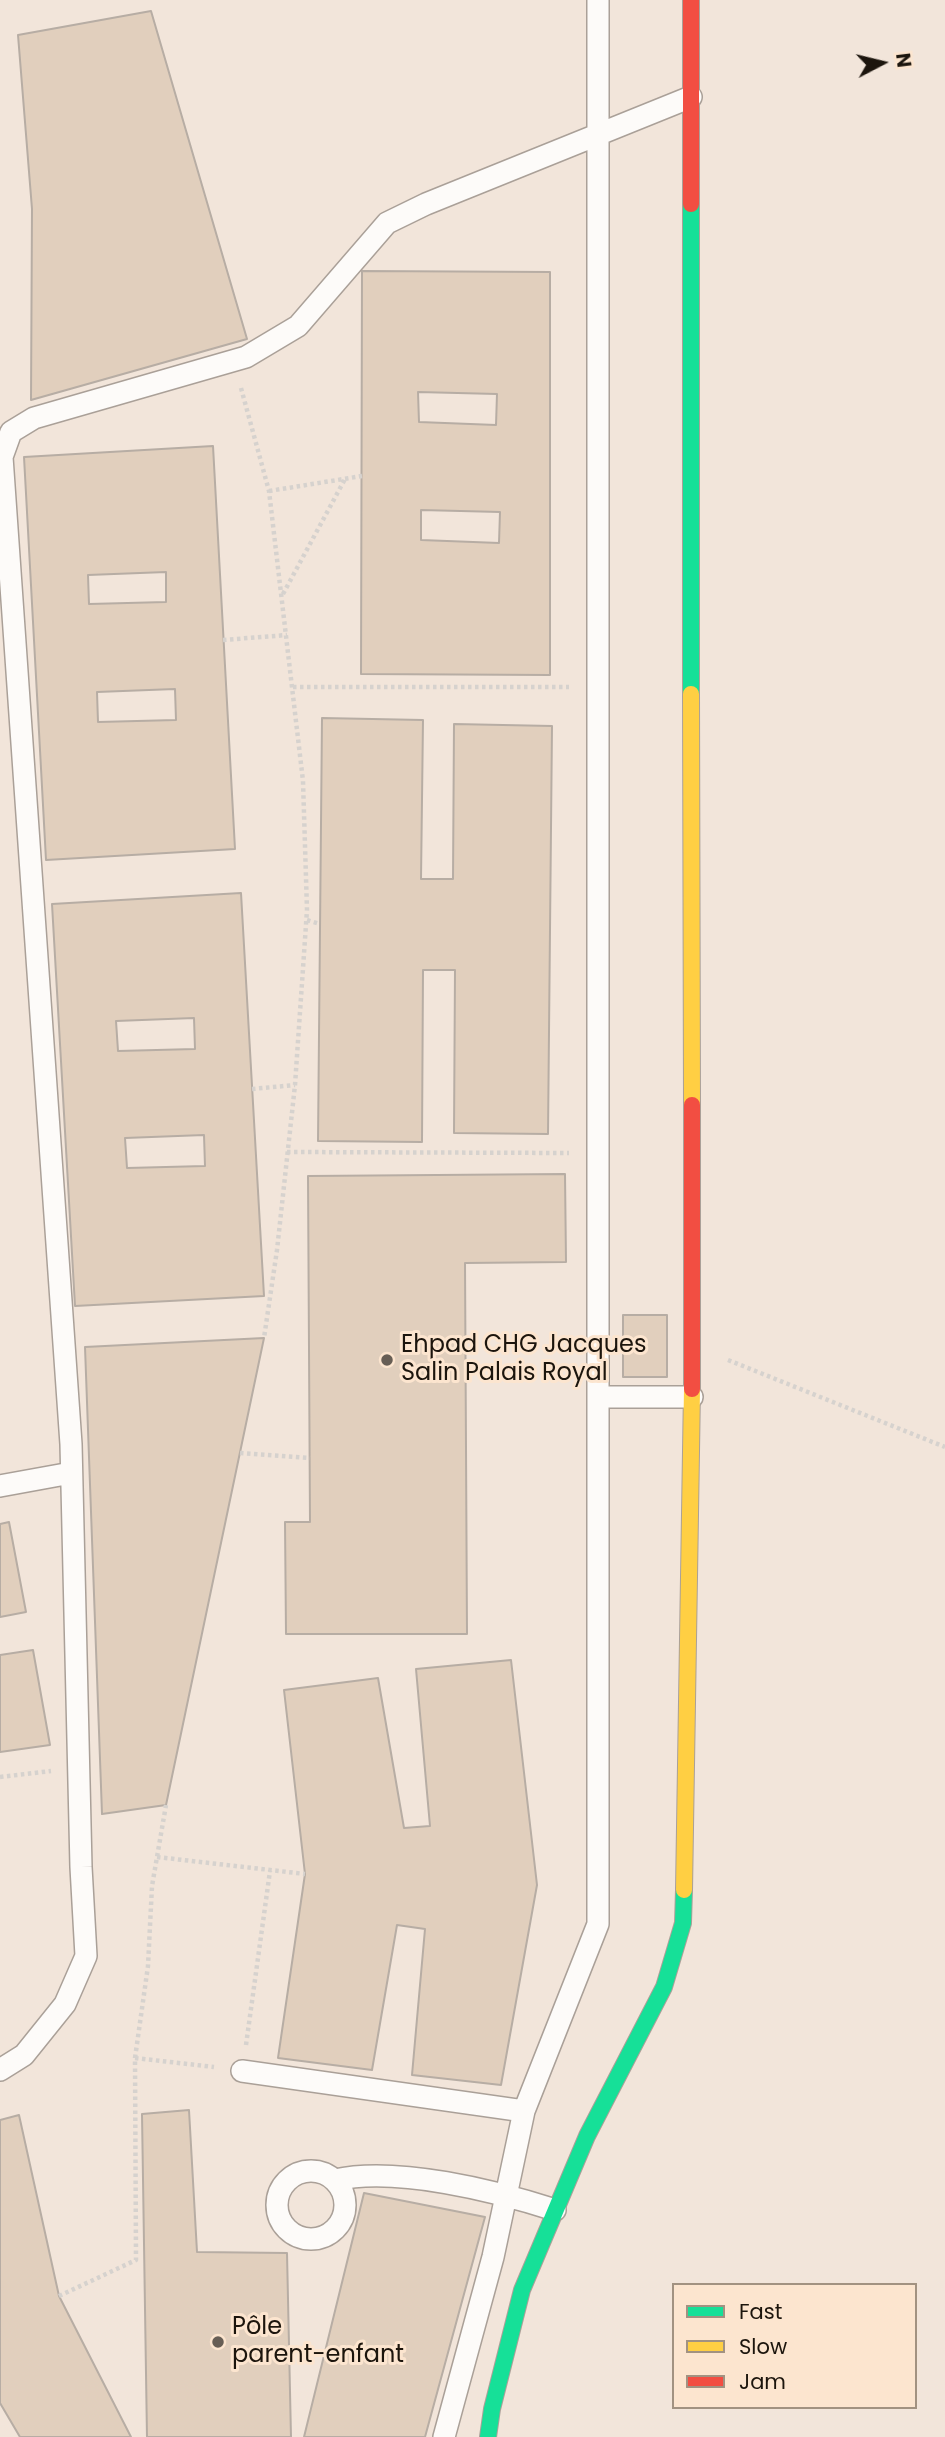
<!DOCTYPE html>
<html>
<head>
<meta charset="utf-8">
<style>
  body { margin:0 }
  #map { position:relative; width:945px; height:2437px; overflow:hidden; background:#f2e5da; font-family:Poppins,sans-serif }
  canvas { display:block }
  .legend { position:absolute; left:672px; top:2283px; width:245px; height:126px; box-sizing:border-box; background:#fce5cf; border:2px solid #a29281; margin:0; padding:9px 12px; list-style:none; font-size:21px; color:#1c150d }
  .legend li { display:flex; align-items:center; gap:14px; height:35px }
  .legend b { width:35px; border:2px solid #a29281 }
  .north { position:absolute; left:847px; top:28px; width:70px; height:70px; -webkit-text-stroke:5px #fce5cf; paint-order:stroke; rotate:83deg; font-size:19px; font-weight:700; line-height:28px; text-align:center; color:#1c150d }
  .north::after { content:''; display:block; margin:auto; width:24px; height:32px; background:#1c150d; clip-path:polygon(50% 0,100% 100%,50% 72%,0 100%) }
</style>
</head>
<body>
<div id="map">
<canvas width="945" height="2437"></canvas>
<ul class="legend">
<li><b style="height:9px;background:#16e098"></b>Fast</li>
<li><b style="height:9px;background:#ffcf43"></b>Slow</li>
<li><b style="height:9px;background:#f24e42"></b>Jam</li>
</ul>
<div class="north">N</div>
</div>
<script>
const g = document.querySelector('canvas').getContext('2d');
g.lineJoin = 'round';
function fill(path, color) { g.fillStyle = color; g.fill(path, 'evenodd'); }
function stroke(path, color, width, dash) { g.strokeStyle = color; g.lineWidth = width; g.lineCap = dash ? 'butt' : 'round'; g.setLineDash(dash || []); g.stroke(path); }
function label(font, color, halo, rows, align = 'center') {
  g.font = font + ' Poppins,sans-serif'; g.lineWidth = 6; g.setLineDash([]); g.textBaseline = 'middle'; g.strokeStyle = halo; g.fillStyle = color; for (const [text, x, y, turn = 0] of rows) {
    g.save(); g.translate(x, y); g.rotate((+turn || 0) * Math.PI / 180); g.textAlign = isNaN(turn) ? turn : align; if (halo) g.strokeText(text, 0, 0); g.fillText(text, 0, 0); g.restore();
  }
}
const building = new Path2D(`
  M 151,11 L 247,339 L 31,400 L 32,209 L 18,35 Z
  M 362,271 L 550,272 L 550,675 L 361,674 ZM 418,392 L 497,394 L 496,425 L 419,422 ZM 421,510 L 500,512 L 499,543 L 421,540 Z
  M 213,446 L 235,849 L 46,860 L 24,457 ZM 166,572 L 166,602 L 89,604 L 88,575 ZM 175,689 L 176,720 L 98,722 L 97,692 Z
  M 322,718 L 423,720 L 421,879 L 453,879 L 454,724 L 552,726 L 548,1134 L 454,1133 L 455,970 L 423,970 L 422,1142 L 318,1141 Z
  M 241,893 L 264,1296 L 75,1306 L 52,904 ZM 194,1018 L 195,1049 L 118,1051 L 116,1021 ZM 204,1135 L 205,1166 L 127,1168 L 125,1138 Z
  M 565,1174 L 566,1262 L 465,1263 L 467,1634 L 286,1634 L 285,1522 L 310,1522 L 308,1176 Z
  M 623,1315 L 667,1315 L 667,1377 L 623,1377 Z
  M 264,1338 L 166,1805 L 102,1814 L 85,1347 Z
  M 9,1522 L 26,1612 L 0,1617 L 0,1524 Z
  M 33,1650 L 50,1745 L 0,1752 L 0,1655 Z
  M 511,1660 L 537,1885 L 501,2085 L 412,2075 L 425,1929 L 397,1925 L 372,2070 L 278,2058 L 305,1874 L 284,1690 L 378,1678 L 404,1828 L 430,1826 L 416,1669 Z
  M 189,2110 L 197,2252 L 287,2253 L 291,2437 L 147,2437 L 142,2114 Z
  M 19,2115 L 59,2296 L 131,2437 L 20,2437 L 0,2403 L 0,2120 Z
  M 364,2193 L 485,2217 L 425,2437 L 304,2437 Z`);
const path = new Path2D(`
  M 241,388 L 269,491 L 303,781 L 307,910 L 295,1085 L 277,1250 L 264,1338
  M 269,491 L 362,476
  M 283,594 L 345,479
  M 223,640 L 287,635
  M 293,687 L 569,687
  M 307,920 L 320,924
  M 252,1089 L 295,1085
  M 287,1152 L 569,1153
  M 728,1360 L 945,1447
  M 240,1453 L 310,1458
  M 0,1777 L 51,1771
  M 157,1857 L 305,1874
  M 246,2045 L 270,1871
  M 135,2058 L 214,2067
  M 59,2296 L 136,2260 L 135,2058 L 148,1966 L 152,1886 L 166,1805`);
const lane = new Path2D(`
  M 598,1397 L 692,1397
  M 0,1486 L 71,1473
  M 0,2070 L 24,2055 L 65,2004 L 86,1956 L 81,1867 L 71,1444 L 2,457 L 11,432 L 34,418 L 246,357 L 298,326 L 387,223 L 426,204 L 691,97
  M 242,2071 L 524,2111
  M277 2205a34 34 0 1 1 68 0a34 34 0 1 1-68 0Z
  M 335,2180 C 396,2166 496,2191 555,2210
  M 444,2437 L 493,2257 L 524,2111 L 598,1924 L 598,0`);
const fast = new Path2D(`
  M 691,204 L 691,694
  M 488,2437 L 492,2409 L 522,2290 L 587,2136 L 664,1987 L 683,1923 L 684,1890`);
const slow = new Path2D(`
  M 691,694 L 692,1105
  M 684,1890 L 692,1389`);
const jam = new Path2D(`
  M 691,0 L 691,204
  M 692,1105 L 692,1389`);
const markers = [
  [387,1360,7,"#675e55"],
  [218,2342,7,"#675e55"]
];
const poiNames = [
  ["Ehpad CHG Jacques",401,1346],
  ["Salin Palais Royal",401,1374],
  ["Pôle",232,2328],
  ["parent-enfant",232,2356]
];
fill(building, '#e1cfbd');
stroke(building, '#b7ada4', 2);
stroke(lane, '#aaa098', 24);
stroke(fast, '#aaa098', 18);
stroke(slow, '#aaa098', 18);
stroke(jam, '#aaa098', 18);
stroke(path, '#d6d2ce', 4.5, [3.5, 3.5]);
stroke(lane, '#fdfbf9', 21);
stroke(fast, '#16e098', 16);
stroke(slow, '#ffcf43', 16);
stroke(jam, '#f24e42', 16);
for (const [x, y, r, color] of markers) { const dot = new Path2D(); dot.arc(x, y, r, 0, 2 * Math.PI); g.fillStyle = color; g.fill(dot); stroke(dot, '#fce5cf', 2.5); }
label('24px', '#1c150d', '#fce5cf', poiNames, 'left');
</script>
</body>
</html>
